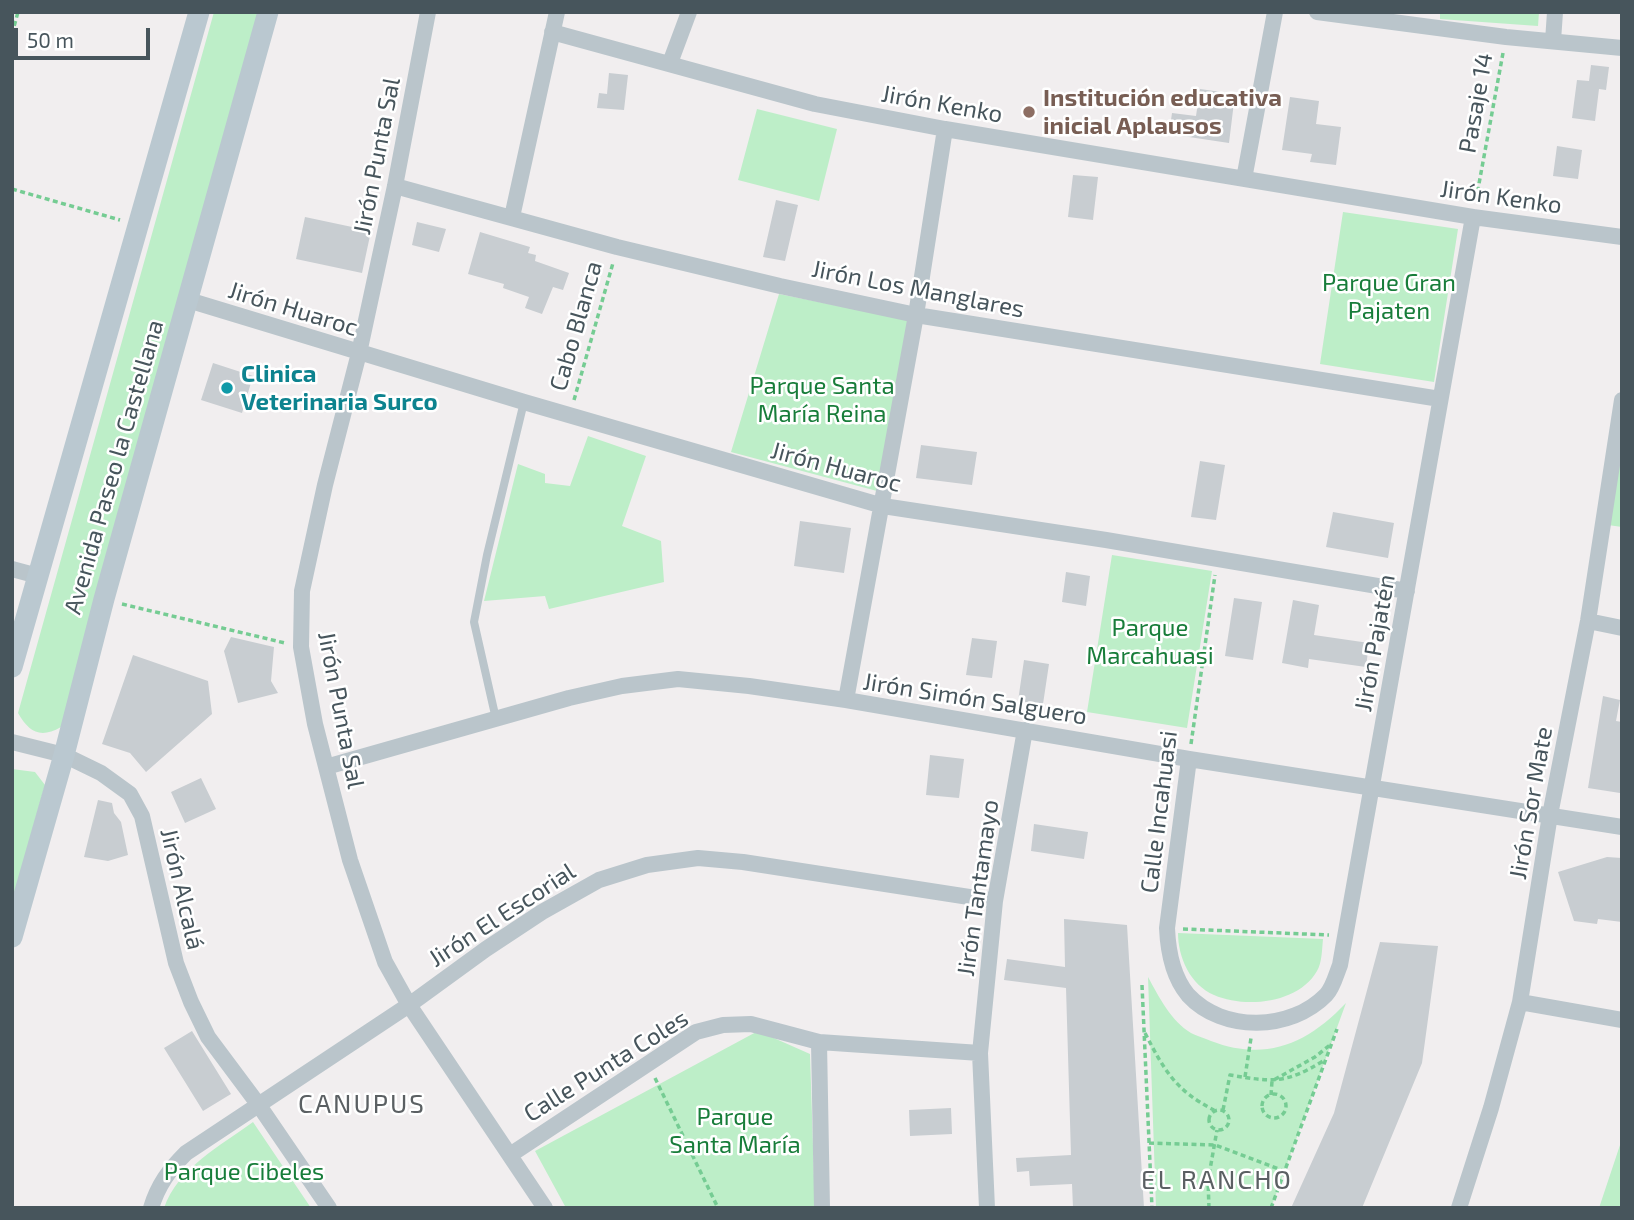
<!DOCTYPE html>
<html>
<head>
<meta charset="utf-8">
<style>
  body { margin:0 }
  #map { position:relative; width:1634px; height:1220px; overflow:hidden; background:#f1eeef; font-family:"Exo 2",sans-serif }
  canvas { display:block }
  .frame { position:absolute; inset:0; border:14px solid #47555c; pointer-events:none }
  .scale { position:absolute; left:14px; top:28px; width:136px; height:32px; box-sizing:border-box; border:4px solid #47555c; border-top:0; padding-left:9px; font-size:21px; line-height:24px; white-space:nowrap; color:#47555c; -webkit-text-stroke:5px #fff; paint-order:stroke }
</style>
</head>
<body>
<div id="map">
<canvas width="1634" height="1220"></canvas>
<div class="frame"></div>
<div class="scale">50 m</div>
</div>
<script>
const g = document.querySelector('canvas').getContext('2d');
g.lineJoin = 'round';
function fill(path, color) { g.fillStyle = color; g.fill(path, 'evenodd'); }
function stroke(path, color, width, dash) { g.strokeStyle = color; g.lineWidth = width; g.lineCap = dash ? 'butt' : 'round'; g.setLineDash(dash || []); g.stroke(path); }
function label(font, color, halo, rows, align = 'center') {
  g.font = font + ' "Exo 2",sans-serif'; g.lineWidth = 5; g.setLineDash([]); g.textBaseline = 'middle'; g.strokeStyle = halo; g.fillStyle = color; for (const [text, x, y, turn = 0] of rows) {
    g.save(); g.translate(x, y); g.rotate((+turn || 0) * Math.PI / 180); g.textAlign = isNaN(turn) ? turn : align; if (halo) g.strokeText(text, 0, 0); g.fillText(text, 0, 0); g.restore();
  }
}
const green = new Path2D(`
  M 214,12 L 258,12 L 61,727 C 40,739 29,732 18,713 Z
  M 1440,12 L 1539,12 L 1538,26 L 1440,19 Z
  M 757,109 L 837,129 L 819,201 L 738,180 Z
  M 1343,212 L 1458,229 L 1434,382 L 1320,364 Z
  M 779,294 L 909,320 L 877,491 L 731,452 Z
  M 1622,426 L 1622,527 L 1608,525 Z
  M 588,436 L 646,456 L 622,526 L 661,541 L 664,582 L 549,609 L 545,596 L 484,601 L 518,464 L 545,474 L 545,483 L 570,486 Z
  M 1112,555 L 1212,571 L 1187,728 L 1087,712 Z
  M 12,769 L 35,772 L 45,785 L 12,902 Z
  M 1178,933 L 1323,939 C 1322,949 1322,963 1317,971 C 1299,1003 1246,1009 1214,995 C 1190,985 1178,957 1178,933 Z
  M 1148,977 C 1159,997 1171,1021 1191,1033 C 1196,1036 1205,1038 1211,1041 C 1266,1062 1307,1044 1346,1003 L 1271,1208 L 1156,1208 Z
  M 758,1031 L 810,1054 L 815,1208 L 566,1208 L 535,1151 Z
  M 253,1122 L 311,1208 L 164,1208 C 178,1168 220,1146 253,1122 Z
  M 1622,1139 L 1622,1208 L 1599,1208 Z`);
const building = new Path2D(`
  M 1591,65 L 1609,67 L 1606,90 L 1599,89 L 1595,121 L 1572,118 L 1577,80 L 1589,81 Z
  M 609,73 L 628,75 L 624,110 L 597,108 L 599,93 L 607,94 Z
  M 1200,89 L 1235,94 L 1229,143 L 1169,134 L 1172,113 L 1196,116 Z
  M 1290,97 L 1319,101 L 1316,124 L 1341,127 L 1336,165 L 1310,162 L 1312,154 L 1282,150 Z
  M 1557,146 L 1582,150 L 1578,179 L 1553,176 Z
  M 1073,175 L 1098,177 L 1093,220 L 1068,217 Z
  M 776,200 L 798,205 L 785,261 L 763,257 Z
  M 305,217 L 371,231 L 362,273 L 296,259 Z
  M 417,222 L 446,229 L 439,252 L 412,245 Z
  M 480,232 L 530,247 L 528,253 L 536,255 L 535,261 L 569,273 L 563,290 L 553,287 L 542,314 L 525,308 L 529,297 L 503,288 L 504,284 L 468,274 Z
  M 213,363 L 253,376 L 242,413 L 201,400 Z
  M 921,445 L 977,452 L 972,485 L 916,478 Z
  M 1200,461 L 1225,465 L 1216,520 L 1191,517 Z
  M 1333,512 L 1394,523 L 1388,558 L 1326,547 Z
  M 800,521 L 851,528 L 844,573 L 794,566 Z
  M 1066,572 L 1090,576 L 1086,606 L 1062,602 Z
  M 1234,598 L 1262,602 L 1253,660 L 1225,656 Z
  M 1293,600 L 1319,605 L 1314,635 L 1369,643 L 1366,667 L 1309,659 L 1308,668 L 1282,663 Z
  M 231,637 L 274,647 L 271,681 L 278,693 L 238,703 L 224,651 Z
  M 972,638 L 997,641 L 992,678 L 966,675 Z
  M 133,655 L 208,681 L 212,714 L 146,772 L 130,753 L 102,744 Z
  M 1024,660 L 1049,664 L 1043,704 L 1018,701 Z
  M 1603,696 L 1620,700 L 1616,721 L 1622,722 L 1622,779 L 1620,793 L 1588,788 Z
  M 930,755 L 964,759 L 959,798 L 926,795 Z
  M 201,778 L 216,809 L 185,823 L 171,792 Z
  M 98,800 L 112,803 L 114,813 L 121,822 L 128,855 L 108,861 L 84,857 Z
  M 1034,824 L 1088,832 L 1084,859 L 1031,851 Z
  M 1607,857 L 1622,858 L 1622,922 L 1598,919 L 1597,924 L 1574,921 L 1558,872 Z
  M 1064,919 L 1127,925 L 1144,1208 L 1073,1208 L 1072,1184 L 1030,1186 L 1029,1171 L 1017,1172 L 1016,1158 L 1071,1155 L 1066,988 L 1004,980 L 1007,959 L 1065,967 Z
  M 1380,942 L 1438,946 L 1422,1063 L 1362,1208 L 1291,1208 L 1334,1113 Z
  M 192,1031 L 231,1094 L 203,1111 L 164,1048 Z
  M 951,1108 L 952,1134 L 910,1136 L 909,1110 Z`);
const path = new Path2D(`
  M 12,34 L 18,12
  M 12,189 L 120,220
  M 1476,200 L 1503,53
  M 574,400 L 613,263
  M 122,604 L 285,643
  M 1191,744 L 1215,575
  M 1183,929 L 1329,935
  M 1142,985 L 1152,1208
  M 1145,1033 C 1164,1070 1176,1091 1214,1110
  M 1245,1077 L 1251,1038
  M 655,1078 L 718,1208
  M1262 1106a12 12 0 1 1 24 0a12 12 0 1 1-24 0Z
  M 1271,1095 L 1272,1081 L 1315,1057 L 1330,1045
  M1209 1120a10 10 0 1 1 20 0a10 10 0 1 1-20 0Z
  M 1223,1110 L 1230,1075 C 1272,1082 1286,1084 1323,1061
  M 1149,1143 L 1215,1145 L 1284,1171
  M 1209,1208 L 1208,1181 L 1217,1130
  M 1271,1208 L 1337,1029`);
const service = new Path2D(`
  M 496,719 L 474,622 L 487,555 L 524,402`);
const minor = new Path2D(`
  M 428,12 L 395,186 L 359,353 L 325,485 L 302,591 L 301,647 L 315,724 L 350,860 L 385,962 L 409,1005 L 545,1208
  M 1317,12 L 1506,37 L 1622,48
  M 552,32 L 815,104 L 945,129 L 1473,217 L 1622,237
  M 1553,41 L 1555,12
  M 670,63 L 689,12
  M 1244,179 L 1275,12
  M 395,186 L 617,247 L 780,286 L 916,315 L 1440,399
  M 512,217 L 557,12
  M 188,300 L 524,402 L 883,506 L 1106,540 L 1407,591
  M 12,569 L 38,576
  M 1588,621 L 1622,628
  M 846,700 L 916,315 L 945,129
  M 12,742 L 64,755 L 101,773 L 130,794 L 142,816 L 176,963 L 191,1002 L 208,1037 L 258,1104 L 329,1208
  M 1189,759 L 1167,928 C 1168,951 1173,977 1188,995 C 1223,1033 1291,1031 1326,995 C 1333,988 1336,975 1340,965 L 1473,217
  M 326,767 L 569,698 L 622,686 L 678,679 L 749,686 L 846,700 L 1189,759 L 1622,827
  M 1520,1002 L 1622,1020
  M 819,1042 L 822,1208
  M 510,1155 L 696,1032 L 723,1025 L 751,1024 L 819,1042 L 980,1053
  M 151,1208 C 158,1185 169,1170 186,1153 L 409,1005 L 486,949 L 542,912 L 599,880 L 647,865 L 698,858 L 743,862 L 995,901
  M 987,1208 L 980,1053 L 995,901 L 1025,730
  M 1459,1208 L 1491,1108 L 1520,1002 L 1550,815 L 1588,621 L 1622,400`);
const secondary = new Path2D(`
  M 12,667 L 199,12
  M 12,937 L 64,755 L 104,599 L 268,12`);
const markers = [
  [1029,112,7,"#8d6e63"],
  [227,388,7,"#0f9aa8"]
];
const educationNames = [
  ["Institución educativa",1043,98],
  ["inicial Aplausos",1043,126]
];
const streetNames = [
  ["Pasaje 14",1476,103,-80],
  ["Jirón Kenko",942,104,10],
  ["Jirón Punta Sal",377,156,-79],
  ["Jirón Kenko",1501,197,8],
  ["Jirón Los Manglares",918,289,11],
  ["Jirón Huaroc",293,309,17],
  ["Cabo Blanca",576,326,-74],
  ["Avenida Paseo la Castellana",114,467,-74],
  ["Jirón Huaroc",836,467,15],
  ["Jirón Pajatén",1375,643,-80],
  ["Jirón Simón Salguero",975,699,9],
  ["Jirón Punta Sal",341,710,79],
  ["Jirón Sor Mate",1531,803,-80],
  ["Calle Incahuasi",1159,812,-83],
  ["Jirón Tantamayo",978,888,-82],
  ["Jirón Alcalá",182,889,77],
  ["Jirón El Escorial",502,915,-33],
  ["Calle Punta Coles",606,1066,-32]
];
const parkNames = [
  ["Parque Gran",1389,283],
  ["Pajaten",1389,311],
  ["Parque Santa",822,386],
  ["María Reina",822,414],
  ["Parque",1150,628],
  ["Marcahuasi",1150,656],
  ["Parque",735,1117],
  ["Santa María",735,1145],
  ["Parque Cibeles",244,1172]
];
const cultureNames = [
  ["Clinica",241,374],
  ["Veterinaria Surco",241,402]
];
const neighbourhoodNames = [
  ["CANUPUS",362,1104],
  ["EL RANCHO",1217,1180]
];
fill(green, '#bdeec8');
fill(building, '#c8cdd1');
stroke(path, '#75cc93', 3.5, [5, 3.5]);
stroke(service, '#bac5cb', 8);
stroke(minor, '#bac5cb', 16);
stroke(secondary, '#bac8d0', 21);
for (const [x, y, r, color] of markers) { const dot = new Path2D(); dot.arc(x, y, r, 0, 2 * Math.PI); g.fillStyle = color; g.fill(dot); stroke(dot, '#fff', 2.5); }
label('bold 24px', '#785e54', '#fff', educationNames, 'left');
label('24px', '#47555c', '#fff', streetNames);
label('24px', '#187d3a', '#fff', parkNames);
label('bold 24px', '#0d838f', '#fff', cultureNames, 'left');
g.letterSpacing = '2px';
label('26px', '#5b6063', '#fff', neighbourhoodNames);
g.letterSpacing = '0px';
</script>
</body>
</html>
